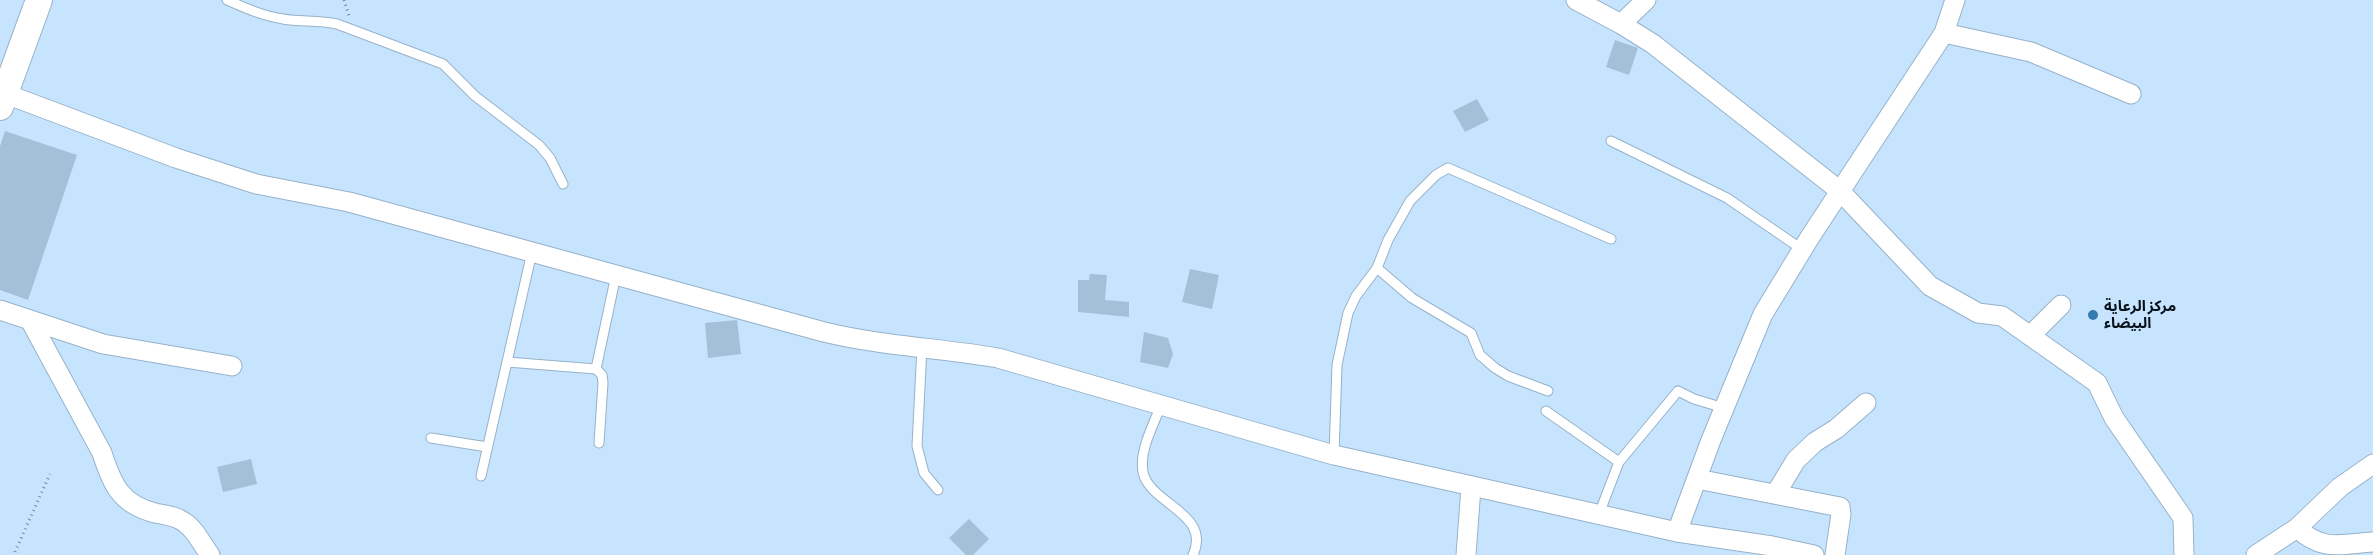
<!DOCTYPE html>
<html>
<head>
<meta charset="utf-8">
<style>
  body { margin:0 }
  canvas { display:block; background:#c7e4fe }
</style>
</head>
<body>
<canvas width="2373" height="555"></canvas>
<script>
const g = document.querySelector('canvas').getContext('2d');
g.lineJoin = 'round';
function fill(path, color) { g.fillStyle = color; g.fill(path, 'evenodd'); }
function stroke(path, color, width, dash) { g.strokeStyle = color; g.lineWidth = width; g.lineCap = dash ? 'butt' : 'round'; g.setLineDash(dash || []); g.stroke(path); }
function label(font, color, halo, rows, align = 'center') {
  g.font = font + ' "Asap Condensed","Noto Sans Arabic",sans-serif'; g.lineWidth = 4; g.setLineDash([]); g.textBaseline = 'middle'; g.strokeStyle = halo; g.fillStyle = color; for (const [text, x, y, turn = 0] of rows) {
    g.save(); g.translate(x, y); g.rotate((+turn || 0) * Math.PI / 180); g.textAlign = isNaN(turn) ? turn : align; if (halo) g.strokeText(text, 0, 0); g.fillText(text, 0, 0); g.restore();
  }
}
const building = new Path2D(`
  M 1615,40 L 1638,48 L 1629,75 L 1606,67 Z
  M 1477,99 L 1489,120 L 1465,132 L 1453,111 Z
  M 5,131 L 77,155 L 28,300 L 0,290 L 0,146 Z
  M 1190,269 L 1219,275 L 1212,309 L 1182,302 Z
  M 1090,274 L 1107,275 L 1105,300 L 1129,302 L 1129,317 L 1078,312 L 1078,280 L 1089,280 Z
  M 737,320 L 741,354 L 708,358 L 705,323 Z
  M 1144,332 L 1168,338 L 1173,354 L 1168,368 L 1140,362 Z
  M 251,459 L 257,484 L 223,492 L 217,467 Z
  M 969,519 L 989,539 L 973,555 L 966,555 L 949,538 Z`);
const path = new Path2D(`
  M 344,0 L 349,16
  M 15,552 L 50,474`);
const lane = new Path2D(`
  M 227,0 C 245,8 263,16 283,19 C 301,22 318,20 337,24 L 443,64 L 475,96 L 539,145 L 550,158 L 563,184
  M 1611,141 L 1727,198 L 1803,250
  M 1377,268 L 1412,298 L 1471,333 L 1480,355 L 1495,368 L 1508,376 L 1548,391
  M 922,347 L 917,446 L 924,473 L 938,490
  M 507,362 L 596,369 L 602,375 L 603,383 L 599,443
  M 596,369 L 616,275
  M 1161,405 C 1154,424 1139,450 1143,472 C 1149,504 1212,513 1193,555
  M 1546,411 L 1619,462
  M 431,438 L 487,447
  M 1334,455 L 1337,365 L 1348,313 L 1356,296 L 1377,268 L 1388,240 L 1410,201 L 1436,175 L 1448,168 L 1611,239
  M 481,476 L 532,252
  M 1599,514 L 1619,462 L 1678,391 L 1694,399 L 1724,408`);
const street = new Path2D(`
  M 1576,0 L 1621,24 L 1653,44 L 1840,191 L 1930,286 L 1978,313 L 2002,316 L 2097,383 L 2114,418 L 2183,518 L 2184,555
  M 1621,24 L 1646,0
  M 1944,33 L 2031,52 L 2131,94
  M 6,94 L 176,158 L 256,184 L 349,202 L 824,332 C 882,346 940,348 998,358 L 1334,455 L 1677,532 L 1772,546 L 1814,555
  M 0,310 L 103,344 L 232,366
  M 30,320 L 102,453 C 112,484 120,504 155,513 C 165,515 176,516 184,522 C 195,529 202,544 210,555
  M 2030,336 L 2061,305
  M 1697,479 L 1840,507 L 1841,514 L 1835,555
  M 1776,493 L 1796,460 L 1815,442 L 1836,429 L 1866,403
  M 2297,528 C 2323,552 2340,544 2373,542
  M 1677,532 L 1711,440 L 1763,314 L 1810,237 L 1944,33 L 1955,0
  M 1466,555 L 1471,487
  M 2256,555 L 2297,528 L 2340,487 L 2373,464`);
const secondary = new Path2D(`
  M 0,107 L 39,0`);
const markers = [
  [2093,315,6,"#367bb0"]
];
const poiNames = [
  ["مركز الرعاية",2104,306],
  ["البيضاء",2104,323]
];
fill(building, '#a4c0d9');
stroke(lane, '#96b2ca', 11);
stroke(street, '#96b2ca', 21);
stroke(secondary, '#96b2ca', 28);
stroke(path, '#73889a', 3, [1, 4]);
stroke(lane, '#fff', 9);
stroke(street, '#fff', 19);
stroke(secondary, '#fff', 26);
for (const [x, y, r, color] of markers) { const dot = new Path2D(); dot.arc(x, y, r, 0, 2 * Math.PI); g.fillStyle = color; g.fill(dot); stroke(dot, '#c7e4fe', 2); }
label('bold 15px', '#07111a', '#c7e4fe', poiNames, 'left');
</script>
</body>
</html>
